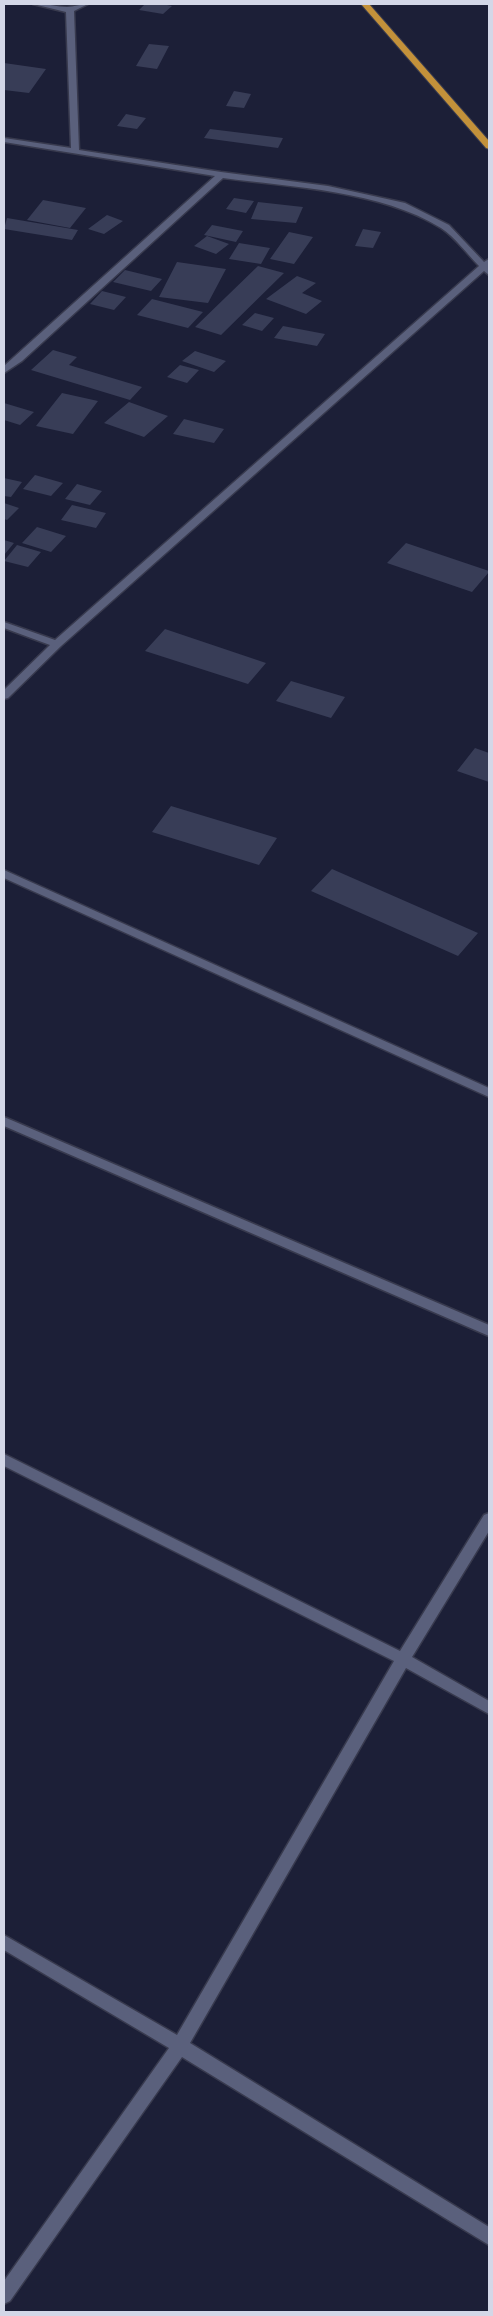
<!DOCTYPE html>
<html>
<head>
<meta charset="utf-8">
<style>
  body { margin:0 }
  #map { position:relative; width:493px; height:2316px; overflow:hidden; background:#1c1f37; font-family:Literata,serif }
  canvas { display:block }
  .frame { position:absolute; inset:0; border:5px solid #d3d7e7; pointer-events:none }
</style>
</head>
<body>
<div id="map">
<canvas width="493" height="2316"></canvas>
<div class="frame"></div>
</div>
<script>
const g = document.querySelector('canvas').getContext('2d');
g.lineJoin = 'round';
function fill(path, color) { g.fillStyle = color; g.fill(path, 'evenodd'); }
function stroke(path, color, width, dash) { g.strokeStyle = color; g.lineWidth = width; g.lineCap = dash ? 'butt' : 'round'; g.setLineDash(dash || []); g.stroke(path); }
const building = new Path2D(`
  M 145,4 L 162,4 L 172,6 L 163,14 L 139,10 Z
  M 149,44 L 169,46 L 157,69 L 136,66 Z
  M 4,63 L 46,69 L 29,93 L 4,90 Z
  M 234,91 L 251,94 L 244,108 L 226,106 Z
  M 126,114 L 146,118 L 137,129 L 117,126 Z
  M 210,129 L 283,138 L 278,148 L 204,138 Z
  M 234,198 L 254,201 L 246,213 L 226,209 Z
  M 43,200 L 86,208 L 70,228 L 27,220 Z
  M 258,202 L 303,207 L 296,223 L 251,219 Z
  M 107,215 L 123,221 L 104,234 L 88,229 Z
  M 7,218 L 78,230 L 72,240 L 4,229 Z
  M 212,225 L 243,231 L 236,242 L 204,235 Z
  M 363,229 L 381,232 L 373,248 L 355,246 Z
  M 289,232 L 313,237 L 294,264 L 270,259 Z
  M 207,236 L 229,244 L 216,254 L 194,246 Z
  M 239,243 L 270,248 L 261,264 L 229,259 Z
  M 177,262 L 226,269 L 208,303 L 159,297 Z
  M 258,266 L 284,273 L 221,335 L 195,327 Z
  M 125,270 L 162,279 L 151,291 L 113,282 Z
  M 297,276 L 316,283 L 302,293 L 322,301 L 306,314 L 266,299 Z
  M 102,291 L 126,297 L 114,310 L 90,304 Z
  M 152,299 L 203,312 L 188,328 L 137,315 Z
  M 255,313 L 274,318 L 262,331 L 242,325 Z
  M 283,326 L 325,334 L 317,346 L 274,338 Z
  M 53,350 L 77,357 L 69,365 L 142,387 L 130,400 L 31,370 Z
  M 195,351 L 226,361 L 214,372 L 182,361 Z
  M 180,365 L 199,370 L 187,383 L 167,377 Z
  M 62,393 L 98,401 L 73,434 L 36,426 Z
  M 129,402 L 168,416 L 144,437 L 104,423 Z
  M 4,403 L 34,412 L 20,425 L 4,420 Z
  M 184,419 L 224,429 L 214,443 L 173,434 Z
  M 35,475 L 63,483 L 51,496 L 23,489 Z
  M 4,478 L 22,482 L 11,497 L 4,496 Z
  M 77,484 L 102,491 L 90,505 L 65,499 Z
  M 4,503 L 19,508 L 7,520 L 4,519 Z
  M 72,505 L 106,513 L 96,528 L 61,520 Z
  M 37,527 L 66,536 L 51,552 L 22,543 Z
  M 4,540 L 14,543 L 4,555 Z
  M 406,543 L 489,571 L 489,572 L 472,592 L 387,563 Z
  M 17,545 L 41,552 L 28,567 L 4,561 Z
  M 165,629 L 266,663 L 248,684 L 145,651 Z
  M 291,681 L 345,697 L 331,718 L 276,701 Z
  M 475,748 L 489,753 L 489,782 L 457,771 Z
  M 171,806 L 277,838 L 259,865 L 152,832 Z
  M 332,869 L 478,933 L 458,956 L 311,891 Z`);
const minor = new Path2D(`
  M 33,4 C 45,3 56,7 67,7 C 74,7 80,4 88,4 L 74,11 L 79,150 L 221,172 L 328,186 L 405,203 L 449,225 L 484,262 L 489,259 L 489,275 L 484,271 L 61,646 L 8,698 L 4,699 L 4,690 L 50,645 L 4,628 L 4,622 L 55,640 L 479,266 C 467,254 455,237 441,228 C 382,191 292,187 223,178 L 22,361 L 4,373 L 4,366 L 215,176 L 4,142 L 4,138 L 71,148 L 66,12 Z
  M 4,870 L 489,1088 L 489,1097 L 4,878 Z
  M 4,1117 L 489,1325 L 489,1336 L 4,1126 Z
  M 4,1454 L 400,1651 L 484,1515 L 489,1513 L 489,1531 L 412,1657 L 489,1701 L 489,1714 L 406,1668 L 190,2043 L 489,2227 L 489,2245 L 182,2057 L 10,2301 L 4,2304 L 4,2281 L 169,2048 L 4,1950 L 4,1935 L 177,2035 L 394,1661 L 4,1466 Z`);
const trunk = new Path2D(`
  M 361,4 L 369,4 L 489,141 L 489,149 L 486,148 Z`);
fill(building, '#383d57');
stroke(minor, '#383a4e', 3);
stroke(trunk, '#383a4e', 2);
fill(minor, '#5a607c');
fill(trunk, '#c3913a');
</script>
</body>
</html>
